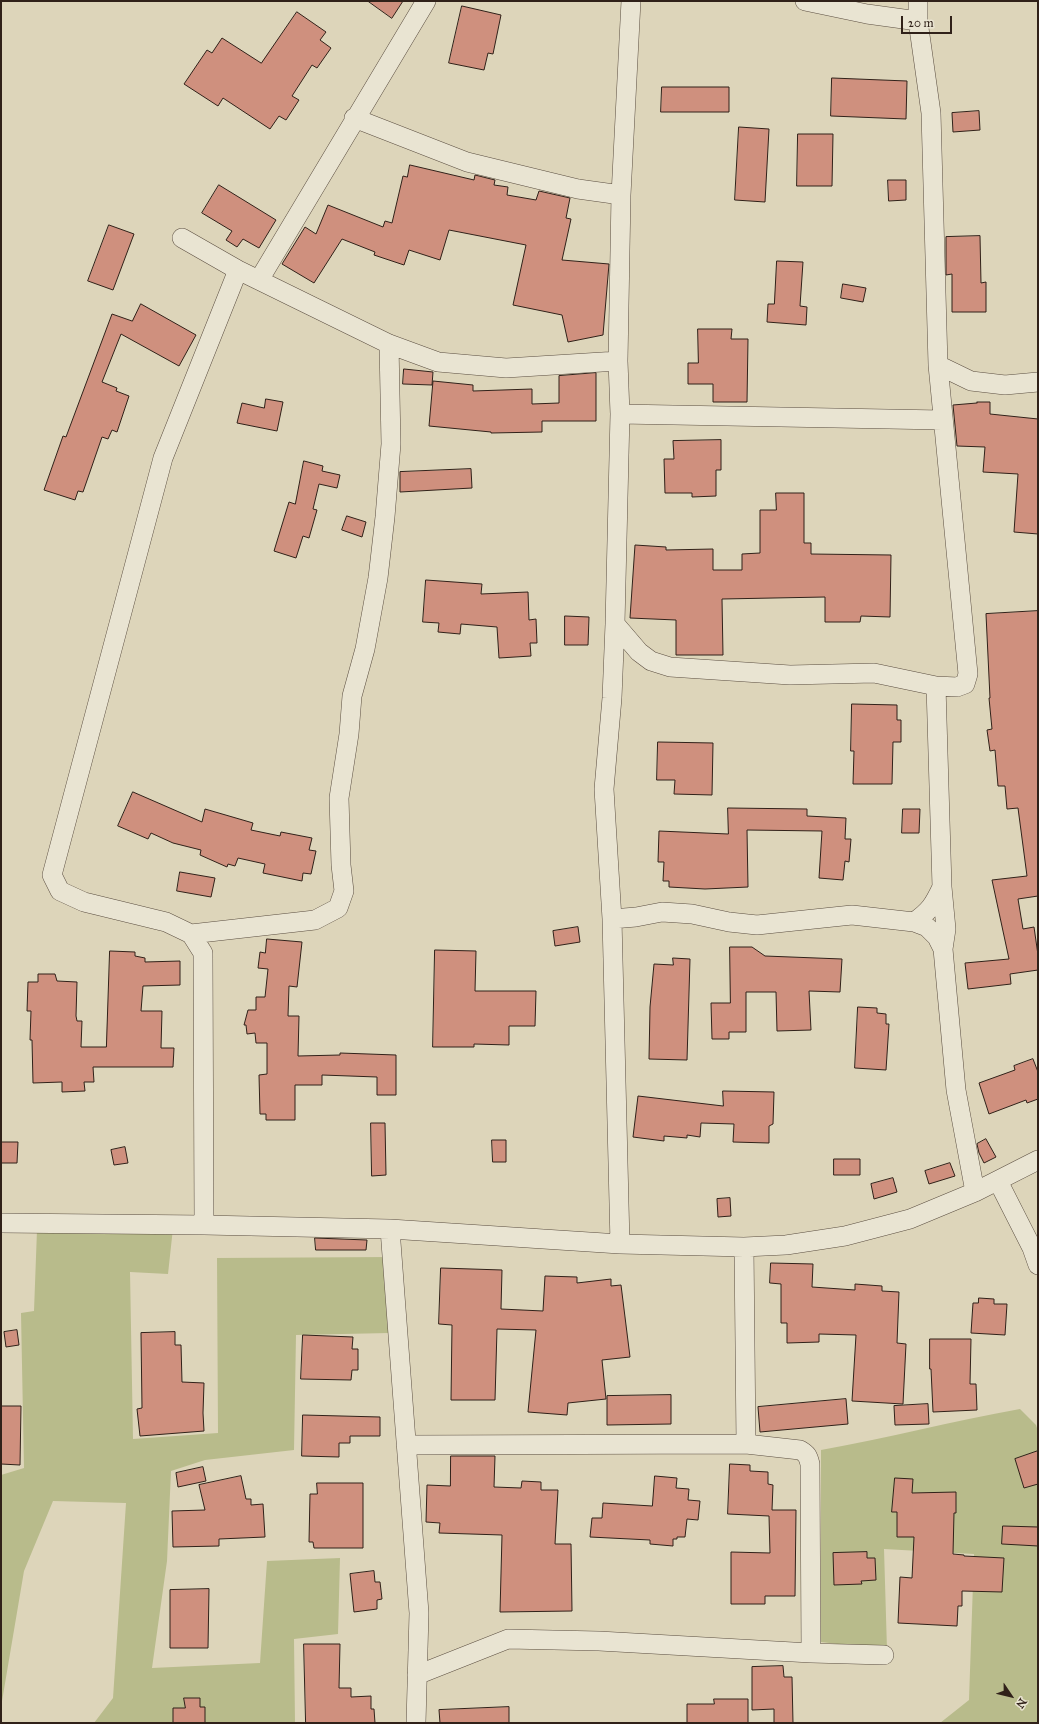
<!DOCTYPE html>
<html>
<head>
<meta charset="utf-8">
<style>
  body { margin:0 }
  #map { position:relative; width:1039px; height:1724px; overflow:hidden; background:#ddd5ba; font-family:"IM FELL Great Primer",serif }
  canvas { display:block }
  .frame { position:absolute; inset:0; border:2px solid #302119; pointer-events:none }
  .north { position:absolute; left:991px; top:1676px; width:40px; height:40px; -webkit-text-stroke:3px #e9e4d2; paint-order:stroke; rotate:125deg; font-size:11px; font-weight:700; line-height:16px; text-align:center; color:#302119 }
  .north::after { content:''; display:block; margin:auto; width:14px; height:18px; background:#302119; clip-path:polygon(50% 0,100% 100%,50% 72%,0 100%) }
  .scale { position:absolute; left:901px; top:16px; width:51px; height:18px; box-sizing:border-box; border:2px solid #302119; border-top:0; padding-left:5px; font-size:12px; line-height:14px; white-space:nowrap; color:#302119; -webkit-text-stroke:3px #e9e4d2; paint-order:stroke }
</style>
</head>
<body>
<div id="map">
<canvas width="1039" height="1724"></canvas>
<div class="frame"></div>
<div class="north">N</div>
<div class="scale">20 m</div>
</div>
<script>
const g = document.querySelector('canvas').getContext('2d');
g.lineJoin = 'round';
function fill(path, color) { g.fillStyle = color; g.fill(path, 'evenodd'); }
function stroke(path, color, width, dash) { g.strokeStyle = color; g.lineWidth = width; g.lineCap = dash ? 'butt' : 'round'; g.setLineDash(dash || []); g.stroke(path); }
const green = new Path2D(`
  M 173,1228 L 168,1274 L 130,1272 L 133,1439 L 218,1433 L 217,1258 L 391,1257 L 389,1333 L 296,1335 L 294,1450 L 205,1460 L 171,1471 L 167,1561 L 152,1668 L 260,1663 L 267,1561 L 340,1558 L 338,1634 L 294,1639 L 295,1723 L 94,1723 L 113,1698 L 126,1503 L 53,1501 L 24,1571 L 1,1707 L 1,1475 L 24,1468 L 21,1313 L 34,1311 L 37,1230 Z
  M 1020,1409 L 1036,1425 L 1038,1431 L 1038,1723 L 940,1723 L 969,1700 L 974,1554 L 884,1549 L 887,1650 L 821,1642 L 821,1450 C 888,1438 953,1421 1020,1409 Z`);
const building = new Path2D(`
  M 368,1 L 403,1 L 392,18 Z
  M 462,6 L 501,15 L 493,54 L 488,53 L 484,70 L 449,63 Z
  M 297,12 L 326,32 L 320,40 L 331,48 L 317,68 L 312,65 L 292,96 L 299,100 L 286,120 L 279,116 L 270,129 L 223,98 L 218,106 L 184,84 L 207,50 L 212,53 L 222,38 L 261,63 Z
  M 832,78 L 907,81 L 906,119 L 831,116 Z
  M 662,87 L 729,87 L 729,112 L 661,112 Z
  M 979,111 L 980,130 L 953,132 L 952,113 Z
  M 739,127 L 769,129 L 765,202 L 735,200 Z
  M 798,134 L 833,134 L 832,186 L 797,186 Z
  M 410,165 L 474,180 L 475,175 L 495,180 L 494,185 L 508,187 L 507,195 L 536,200 L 539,191 L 570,198 L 566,218 L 571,219 L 562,260 L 609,264 L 603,335 L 568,342 L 562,315 L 513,305 L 526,245 L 449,230 L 440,260 L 409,250 L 404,265 L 374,255 L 375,252 L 342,239 L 314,283 L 282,264 L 305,227 L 316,234 L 328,205 L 383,227 L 385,221 L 392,223 L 403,176 L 407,177 Z
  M 888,180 L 906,180 L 906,200 L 889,201 Z
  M 219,185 L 276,220 L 259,248 L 243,239 L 237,247 L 226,240 L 232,231 L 202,213 Z
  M 109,225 L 134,234 L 113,290 L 88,281 Z
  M 980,236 L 981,283 L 986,282 L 986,312 L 952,312 L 952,274 L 946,275 L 946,237 Z
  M 777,261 L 803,262 L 800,306 L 807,307 L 806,325 L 767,322 L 768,304 L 774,304 Z
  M 843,284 L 866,288 L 863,302 L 841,298 Z
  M 141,304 L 196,335 L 179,366 L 121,334 L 102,382 L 117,388 L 116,391 L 129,396 L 117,432 L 112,430 L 108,439 L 102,437 L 83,492 L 78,491 L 75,500 L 44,490 L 63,436 L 66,437 L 112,314 L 132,321 Z
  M 698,329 L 732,329 L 731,339 L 748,339 L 747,402 L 713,402 L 713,384 L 688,384 L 688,363 L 698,363 Z
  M 404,369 L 433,372 L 432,385 L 403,384 Z
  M 596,373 L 596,421 L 542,421 L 542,432 L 491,433 L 491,432 L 429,426 L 433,381 L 473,385 L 473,391 L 532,389 L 532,404 L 559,403 L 559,376 Z
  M 266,399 L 283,402 L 277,431 L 237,423 L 242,403 L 264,408 Z
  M 977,402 L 990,402 L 990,414 L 1038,419 L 1038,534 L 1014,532 L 1018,474 L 983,472 L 985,447 L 957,446 L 953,405 L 977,403 Z
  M 721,440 L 721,470 L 716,470 L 716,496 L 692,497 L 692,493 L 665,493 L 664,459 L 674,459 L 673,441 Z
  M 304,461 L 323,466 L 322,471 L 340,475 L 337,488 L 319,484 L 313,509 L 317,510 L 309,538 L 303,536 L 296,558 L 274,551 L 289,502 L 295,504 Z
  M 471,469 L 472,488 L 400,492 L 400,472 Z
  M 776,493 L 804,493 L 804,543 L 811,543 L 811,554 L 891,555 L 890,617 L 861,616 L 860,622 L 825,622 L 825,597 L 722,599 L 723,655 L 676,655 L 676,620 L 630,618 L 635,545 L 666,547 L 666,550 L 713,549 L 713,570 L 742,570 L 742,554 L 760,553 L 760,510 L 776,510 Z
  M 347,516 L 366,522 L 362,537 L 342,530 Z
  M 426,580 L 482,584 L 481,594 L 528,592 L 529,620 L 536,619 L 537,643 L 530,643 L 531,656 L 499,658 L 497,627 L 461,624 L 460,634 L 438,632 L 439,623 L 423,622 Z
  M 1038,611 L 1038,896 L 1018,899 L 1023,929 L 1034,927 L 1038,955 L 1038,970 L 1010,974 L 1011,984 L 968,989 L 965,963 L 1009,959 L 992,880 L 1027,876 L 1018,808 L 1007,809 L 1005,786 L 998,786 L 995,750 L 990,751 L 987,730 L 992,729 L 989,698 L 990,698 L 986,614 Z
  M 565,616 L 589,617 L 588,645 L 565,645 Z
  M 852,704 L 897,705 L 897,720 L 901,720 L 901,742 L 893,742 L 892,784 L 853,784 L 854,751 L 851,751 Z
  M 658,742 L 713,743 L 712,795 L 674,794 L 675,780 L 657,780 Z
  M 133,792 L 202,822 L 205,809 L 253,823 L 251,830 L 280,836 L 281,832 L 312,838 L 309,850 L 316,851 L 311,874 L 303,873 L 302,881 L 263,873 L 265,864 L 238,858 L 235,866 L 228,864 L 227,867 L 200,855 L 201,850 L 173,843 L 151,833 L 148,839 L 118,826 Z
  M 728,808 L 807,809 L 807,816 L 846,818 L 845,839 L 851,839 L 849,862 L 845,861 L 843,880 L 819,878 L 822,831 L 747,830 L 748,887 L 705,889 L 669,887 L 669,881 L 663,881 L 664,862 L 658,862 L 659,831 L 728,834 Z
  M 903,809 L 920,809 L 919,833 L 902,833 Z
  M 180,872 L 215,878 L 211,897 L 177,891 Z
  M 578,927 L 580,942 L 555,946 L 553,931 Z
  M 267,939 L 302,942 L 297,987 L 289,986 L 288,1016 L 299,1016 L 298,1056 L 340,1055 L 340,1053 L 396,1055 L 396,1095 L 377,1095 L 377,1077 L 322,1075 L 322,1085 L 295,1085 L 295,1120 L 266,1120 L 266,1114 L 260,1114 L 259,1075 L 267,1074 L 267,1043 L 256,1043 L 255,1033 L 247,1034 L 246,1025 L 244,1025 L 248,1010 L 256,1010 L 256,997 L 265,997 L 268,969 L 258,968 L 260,952 L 265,953 Z
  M 730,947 L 752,947 L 765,956 L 842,959 L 840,992 L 809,991 L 811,1030 L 777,1031 L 776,992 L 746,992 L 746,1032 L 729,1032 L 729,1039 L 712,1039 L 711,1003 L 730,1003 Z
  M 435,950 L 476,951 L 475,991 L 536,991 L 535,1026 L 509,1026 L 509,1045 L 474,1044 L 474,1047 L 433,1047 Z
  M 110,951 L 135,952 L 135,956 L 145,958 L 145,962 L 180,961 L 180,985 L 143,986 L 141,1011 L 162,1011 L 161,1048 L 174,1048 L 173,1067 L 93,1067 L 94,1082 L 84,1082 L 85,1091 L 62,1092 L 62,1082 L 33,1083 L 32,1040 L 30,1040 L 31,1011 L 27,1011 L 28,982 L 38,982 L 38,974 L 55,974 L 57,981 L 77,982 L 76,1016 L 77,1021 L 82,1021 L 81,1047 L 106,1047 Z
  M 673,958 L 690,959 L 687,1060 L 649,1059 L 650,1007 L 654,964 L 673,965 Z
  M 858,1007 L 877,1008 L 877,1013 L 886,1014 L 886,1024 L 889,1024 L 886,1070 L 855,1068 Z
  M 1033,1059 L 1038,1072 L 1038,1099 L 1027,1103 L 1026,1100 L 989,1114 L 979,1083 L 1015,1070 L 1014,1066 Z
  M 723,1091 L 774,1092 L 773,1124 L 769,1126 L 769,1143 L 733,1142 L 734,1124 L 701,1123 L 700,1137 L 687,1135 L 687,1138 L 664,1136 L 664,1141 L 633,1137 L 638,1096 L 723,1106 Z
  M 371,1123 L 385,1123 L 386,1175 L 372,1176 Z
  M 986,1139 L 996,1157 L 984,1163 L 979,1153 L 977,1144 Z
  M 492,1140 L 506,1140 L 506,1162 L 493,1162 Z
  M 1,1142 L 18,1142 L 17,1163 L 1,1163 Z
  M 125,1147 L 128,1163 L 114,1165 L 111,1150 Z
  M 834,1159 L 860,1159 L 860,1175 L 834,1175 Z
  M 950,1163 L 955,1176 L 929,1184 L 925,1171 Z
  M 893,1178 L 897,1192 L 874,1199 L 871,1184 Z
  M 730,1198 L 731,1216 L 718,1217 L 717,1199 Z
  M 315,1238 L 367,1240 L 366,1250 L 316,1250 Z
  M 771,1263 L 813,1264 L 812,1287 L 855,1290 L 855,1284 L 882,1286 L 882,1291 L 899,1292 L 897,1343 L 906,1344 L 903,1404 L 852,1401 L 856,1335 L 819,1334 L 819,1342 L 787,1343 L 787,1323 L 781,1323 L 781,1284 L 770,1283 Z
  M 441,1268 L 502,1270 L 501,1309 L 543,1311 L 545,1276 L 577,1277 L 577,1283 L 611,1279 L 611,1286 L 621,1285 L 630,1357 L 602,1360 L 606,1399 L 568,1403 L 567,1415 L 528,1412 L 536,1330 L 497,1329 L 495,1400 L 451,1400 L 452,1325 L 439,1324 Z
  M 979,1298 L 994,1299 L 994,1304 L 1007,1304 L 1005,1335 L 971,1333 L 973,1303 L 978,1303 Z
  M 17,1330 L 19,1345 L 6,1347 L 4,1332 Z
  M 175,1332 L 175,1345 L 181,1345 L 182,1382 L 204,1383 L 203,1413 L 204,1431 L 140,1436 L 137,1409 L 142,1408 L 141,1333 Z
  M 303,1335 L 353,1337 L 352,1349 L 358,1349 L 358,1370 L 352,1370 L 351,1380 L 301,1379 Z
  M 930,1339 L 971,1339 L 970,1384 L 976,1384 L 977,1410 L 933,1412 L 931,1369 L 930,1369 Z
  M 671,1395 L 671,1424 L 607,1425 L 607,1396 Z
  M 846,1399 L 848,1424 L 760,1432 L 758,1407 Z
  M 928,1404 L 929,1424 L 895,1425 L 894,1406 Z
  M 1,1406 L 21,1406 L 20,1465 L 1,1464 Z
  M 303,1415 L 380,1417 L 380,1436 L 350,1436 L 350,1443 L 339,1443 L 339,1457 L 302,1456 Z
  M 1038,1451 L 1038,1484 L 1024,1488 L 1015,1459 Z
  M 451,1456 L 495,1456 L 494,1487 L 521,1488 L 522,1481 L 541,1482 L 541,1490 L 558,1490 L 555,1544 L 571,1544 L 572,1611 L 500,1612 L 502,1535 L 439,1533 L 440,1523 L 426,1522 L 427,1485 L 450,1486 Z
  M 730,1464 L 750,1465 L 750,1471 L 768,1472 L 768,1484 L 773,1485 L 772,1510 L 796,1510 L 795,1596 L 765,1596 L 765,1604 L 731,1604 L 731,1552 L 770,1553 L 769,1516 L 728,1514 Z
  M 203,1467 L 206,1481 L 178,1487 L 176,1473 Z
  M 241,1476 L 246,1499 L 251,1499 L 251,1505 L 263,1504 L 265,1537 L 219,1539 L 219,1546 L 173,1547 L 172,1511 L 205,1510 L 199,1485 Z
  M 655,1476 L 677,1478 L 676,1488 L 689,1489 L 688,1500 L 700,1501 L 698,1520 L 687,1519 L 685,1537 L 677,1537 L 677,1539 L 673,1539 L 673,1546 L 650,1544 L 650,1540 L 590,1537 L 592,1518 L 602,1518 L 603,1503 L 652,1506 Z
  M 895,1478 L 913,1479 L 912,1493 L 956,1492 L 956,1513 L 954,1513 L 953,1554 L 964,1555 L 964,1556 L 1004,1558 L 1002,1592 L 962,1591 L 962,1606 L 958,1606 L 957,1626 L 898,1623 L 900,1577 L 912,1578 L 914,1537 L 897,1537 L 897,1512 L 892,1512 Z
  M 317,1483 L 363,1483 L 363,1548 L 314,1548 L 313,1542 L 309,1542 L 310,1494 L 317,1494 Z
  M 1003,1526 L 1038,1527 L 1038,1546 L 1002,1544 Z
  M 867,1552 L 867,1558 L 875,1558 L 876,1580 L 861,1581 L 862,1584 L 834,1585 L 833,1553 Z
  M 374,1571 L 375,1582 L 380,1582 L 382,1599 L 377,1600 L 377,1609 L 354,1612 L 350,1574 Z
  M 209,1589 L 208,1648 L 170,1648 L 170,1590 Z
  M 304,1644 L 340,1644 L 339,1688 L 351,1688 L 351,1697 L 371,1696 L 371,1709 L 374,1709 L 375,1723 L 306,1723 Z
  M 783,1666 L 784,1677 L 792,1677 L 793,1723 L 774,1723 L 774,1709 L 752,1710 L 752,1667 Z
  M 184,1698 L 200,1698 L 200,1707 L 205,1707 L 205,1723 L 173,1723 L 173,1708 L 185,1708 Z
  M 714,1699 L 748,1699 L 748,1723 L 687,1723 L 687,1704 L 714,1704 Z
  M 509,1707 L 509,1723 L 440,1723 L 439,1710 Z`);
const minor = new Path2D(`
  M 918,21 L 918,1
  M 354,118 L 467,162 L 578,189 L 621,195
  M 182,238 L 238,270 L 389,344 L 438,362 L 506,368 L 618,361
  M 259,280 L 426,1
  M 938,365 L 971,381 L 1005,385 L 1038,382
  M 620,414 L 942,420
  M 615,624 L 639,652 L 651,661 L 670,667 L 790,675 L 874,673 L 936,686 L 957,687 L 965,684 L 968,674 L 938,365 L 931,113 L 918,21 L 867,14 L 805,1
  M 936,686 L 942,887 L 946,929 L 943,949
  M 612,919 L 636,917 L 662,912 L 692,914 L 729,922 L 757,925 L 852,915 L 914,922 L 927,927 L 937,937 L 943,949 L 956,1090 L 975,1192
  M 914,922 C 930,911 934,904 942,887
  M 191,934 L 315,920 L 338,908 L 344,891 L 341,865 L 339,798 L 349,734 L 352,696 L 365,649 L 378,578 L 385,517 L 391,444 L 389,344
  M 998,1181 L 1032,1248 L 1038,1265
  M 1,1223 L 204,1225 L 390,1229 L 620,1244 L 744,1247 L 786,1245 L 845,1236 L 910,1219 L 975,1192 L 1038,1160
  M 204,1225 L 203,953 L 191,934 L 166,922 L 84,902 L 60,891 L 52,875 L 163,458 L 238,270
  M 390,1229 L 419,1613 L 416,1723
  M 620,1244 L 612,919 L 604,789 L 612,698 L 615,624 L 620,414 L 618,361 L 621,195 L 631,1
  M 744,1247 L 746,1444
  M 406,1445 L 746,1444 L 800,1450 C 807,1454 808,1456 810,1464 L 811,1653
  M 417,1675 L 508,1639 L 599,1641 L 811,1653 L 884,1655`);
fill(green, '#b8bb8b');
fill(building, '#cf907e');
stroke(building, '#302119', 1);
stroke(minor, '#5b4e41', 20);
stroke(minor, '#e9e4d2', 19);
</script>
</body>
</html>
